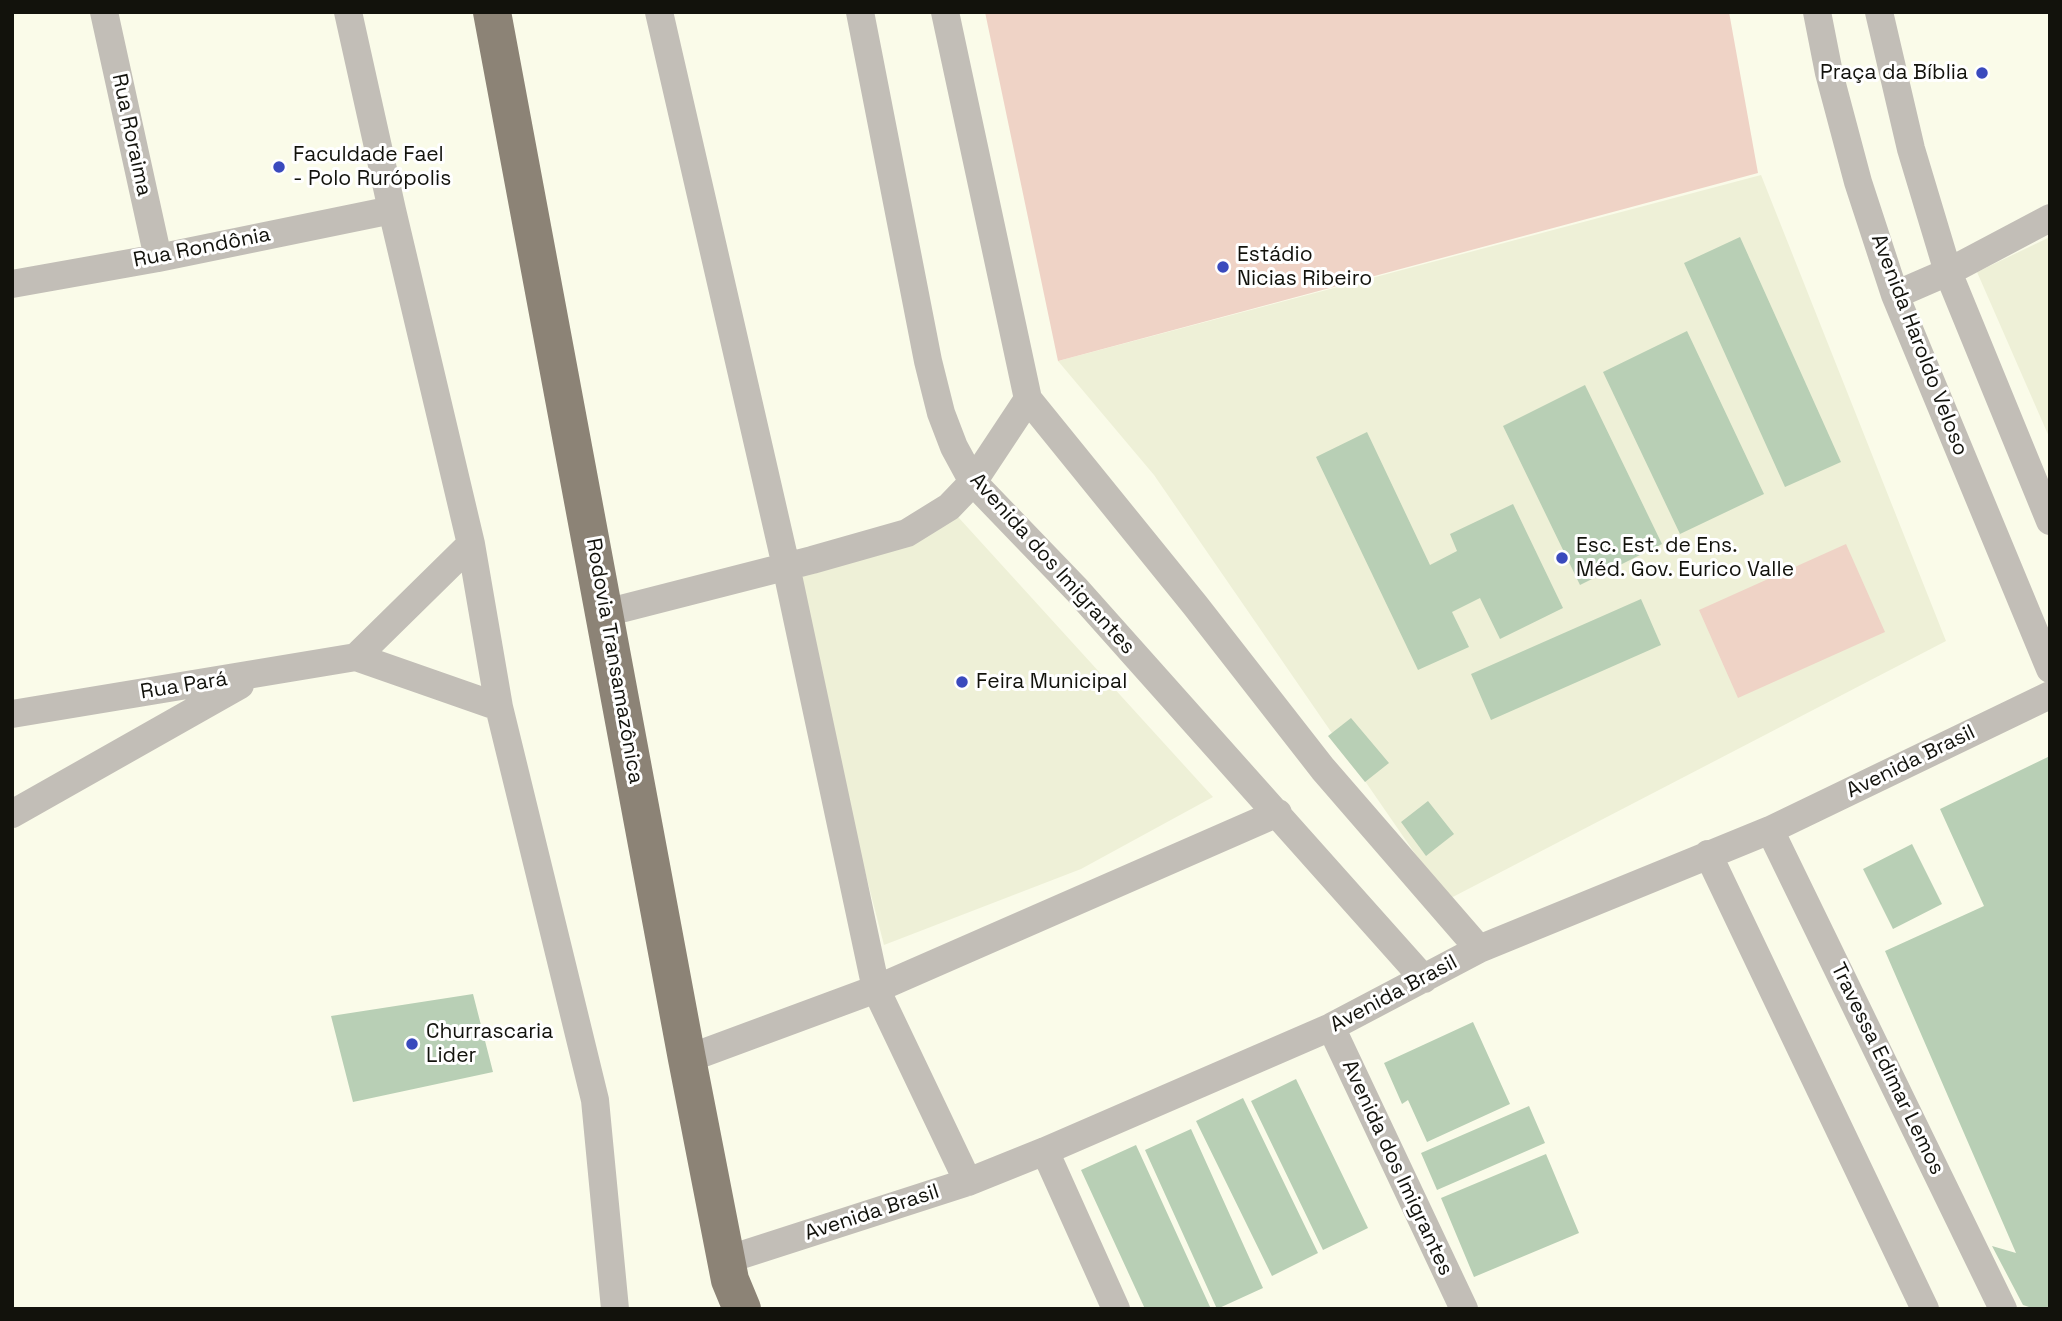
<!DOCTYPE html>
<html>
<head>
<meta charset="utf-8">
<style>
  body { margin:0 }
  #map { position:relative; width:2062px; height:1321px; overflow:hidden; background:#fafbe9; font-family:"Space Grotesk",sans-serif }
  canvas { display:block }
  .frame { position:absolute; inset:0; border:14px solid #12120c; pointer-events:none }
</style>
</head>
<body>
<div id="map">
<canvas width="2062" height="1321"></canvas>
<div class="frame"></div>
</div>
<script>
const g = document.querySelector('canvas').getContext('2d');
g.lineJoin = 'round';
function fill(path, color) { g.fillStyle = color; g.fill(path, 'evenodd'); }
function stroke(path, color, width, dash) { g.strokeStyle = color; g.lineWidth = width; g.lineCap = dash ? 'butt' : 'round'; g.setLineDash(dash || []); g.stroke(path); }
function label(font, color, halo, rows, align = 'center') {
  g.font = font + ' "Space Grotesk",sans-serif'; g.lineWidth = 6; g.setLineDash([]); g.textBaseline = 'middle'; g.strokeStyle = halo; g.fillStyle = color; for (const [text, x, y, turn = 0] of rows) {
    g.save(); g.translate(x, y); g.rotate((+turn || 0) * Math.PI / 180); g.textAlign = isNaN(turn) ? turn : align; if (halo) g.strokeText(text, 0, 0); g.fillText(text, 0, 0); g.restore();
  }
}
const built = new Path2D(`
  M 1761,175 L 1946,641 L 1447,900 L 1154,475 L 1058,361 Z
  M 2050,237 L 2050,439 L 1977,272 Z
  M 949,507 L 1213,797 L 1081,869 L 884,945 L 786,566 Z`);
const green = new Path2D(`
  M 985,12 L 1729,12 L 1758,173 L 1058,361 Z
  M 1846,544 L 1885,632 L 1738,698 L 1699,610 Z`);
const building = new Path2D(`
  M 1740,237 L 1841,462 L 1785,487 L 1684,263 Z
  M 1687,331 L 1764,494 L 1680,534 L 1603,372 Z
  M 1585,385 L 1662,544 L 1580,585 L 1503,426 Z
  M 1367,432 L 1430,565 L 1457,551 L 1450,534 L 1513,504 L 1563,608 L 1500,639 L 1480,598 L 1452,612 L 1469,647 L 1418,670 L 1316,457 Z
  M 1641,599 L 1661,645 L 1491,720 L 1471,674 Z
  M 1351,718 L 1389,763 L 1365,782 L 1328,736 Z
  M 2050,756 L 2050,1309 L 2035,1309 L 2023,1305 L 1992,1246 L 2016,1253 L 1885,951 L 1984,906 L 1940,809 Z
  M 1428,801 L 1454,834 L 1426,856 L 1401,822 Z
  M 1912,844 L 1942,904 L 1893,929 L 1863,869 Z
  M 473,994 L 493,1072 L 353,1102 L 331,1016 Z
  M 1473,1022 L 1510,1104 L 1427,1142 L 1408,1100 L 1402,1104 L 1384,1063 Z
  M 1296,1079 L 1368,1228 L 1323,1250 L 1251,1101 Z
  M 1243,1098 L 1318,1253 L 1272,1276 L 1196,1121 Z
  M 1529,1106 L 1545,1143 L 1437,1190 L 1421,1153 Z
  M 1191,1129 L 1263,1288 L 1217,1309 L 1145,1150 Z
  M 1136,1145 L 1211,1309 L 1145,1309 L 1081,1170 Z
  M 1546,1154 L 1579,1233 L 1474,1277 L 1441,1198 Z`);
const minor = new Path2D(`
  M 104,12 L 158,258
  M 348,12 L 392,210 L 471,544 L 499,707 L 595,1100 L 615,1309
  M 659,12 L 786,566 L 876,989 L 968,1182
  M 860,12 L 928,361 L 941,413 L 954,447 L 973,482 L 1077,590 L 1424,979
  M 945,12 L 1028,399 L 1195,605 L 1323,769 L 1479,949
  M 1817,12 L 1829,73 L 1858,182 L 1895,295 L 2050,669
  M 1879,12 L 1911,149 L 1948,272 L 2050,521
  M 12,284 L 158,258 L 392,210
  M 1895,295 L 1948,272 L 2050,218
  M 605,613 L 812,560 L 907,533 L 949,507 L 973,482 L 1028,399
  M 356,657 L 471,544
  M 12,714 L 356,657 L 499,707
  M 12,814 L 240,685
  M 1770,830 L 2003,1309
  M 1708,854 L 1925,1309
  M 1331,1027 L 1464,1309
  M 687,1059 L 876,989 L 1278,813
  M 1045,1151 L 1116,1309
  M 726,1260 L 968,1182 L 1045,1151 L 1331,1027 L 1479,949 L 1770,830 L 2050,695`);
const trunk = new Path2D(`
  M 492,12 L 687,1059 L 730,1280 L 742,1309`);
const markers = [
  [1982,73,7,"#3a4abd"],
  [279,167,7,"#3a4abd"],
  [1223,267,7,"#3a4abd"],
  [1562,558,7,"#3a4abd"],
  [962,682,7,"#3a4abd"],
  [412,1044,7,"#3a4abd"]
];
const poiNames = [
  ["Praça da Bíblia",1968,73,"right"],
  ["Faculdade Fael",293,155],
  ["- Polo Rurópolis",293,179],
  ["Estádio",1237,255],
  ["Nicias Ribeiro",1237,279],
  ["Esc. Est. de Ens.",1576,546],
  ["Méd. Gov. Eurico Valle",1576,570],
  ["Feira Municipal",976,682],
  ["Churrascaria",426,1032],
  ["Lider",426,1056]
];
const streetNames = [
  ["Rua Roraima",131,135,78],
  ["Rua Rondônia",202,248,-11],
  ["Avenida Haroldo Veloso",1919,345,69],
  ["Avenida dos Imigrantes",1052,564,48],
  ["Rodovia Transamazônica",614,661,80],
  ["Rua Pará",184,686,-9],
  ["Avenida Brasil",1911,762,-26],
  ["Avenida Brasil",1394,994,-28],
  ["Travessa Edimar Lemos",1887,1069,64],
  ["Avenida dos Imigrantes",1397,1168,65],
  ["Avenida Brasil",872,1213,-18]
];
fill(built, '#eef0d7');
fill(green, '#efd3c6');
fill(building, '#b8cfb5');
stroke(minor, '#c2beb7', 28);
stroke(trunk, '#8c8376', 38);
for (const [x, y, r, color] of markers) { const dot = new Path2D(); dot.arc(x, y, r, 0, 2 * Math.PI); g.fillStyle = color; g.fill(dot); stroke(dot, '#fff', 2.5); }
label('21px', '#12120c', '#fff', poiNames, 'left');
label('21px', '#12120c', '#fff', streetNames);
</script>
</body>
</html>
